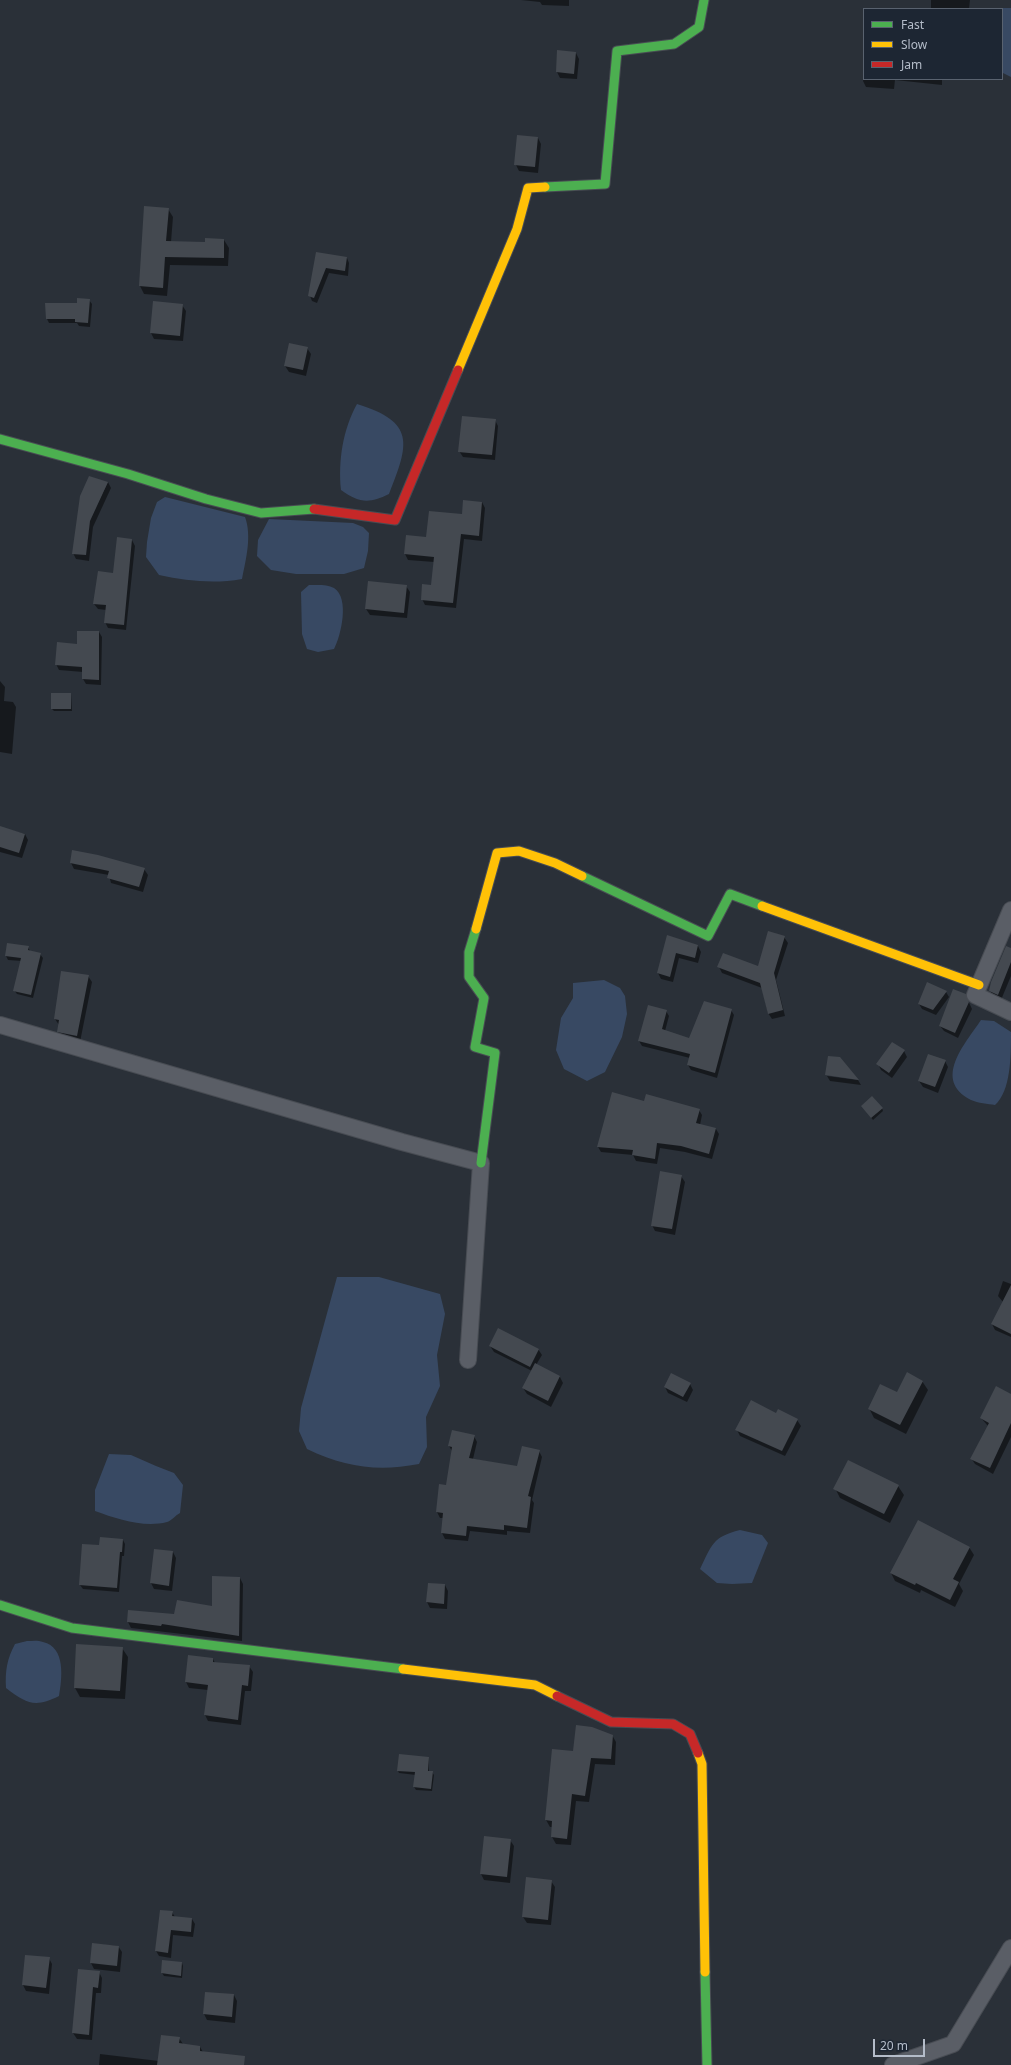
<!DOCTYPE html>
<html>
<head>
<meta charset="utf-8">
<style>
  body { margin:0 }
  #map { position:relative; width:1011px; height:2065px; overflow:hidden; background:#2a3038; font-family:"Noto Sans",sans-serif }
  canvas { display:block }
  .legend { position:absolute; left:863px; top:8px; width:140px; height:72px; box-sizing:border-box; background:#1d2633; border:1px solid #59626f; margin:0; padding:5px 7px; list-style:none; font-size:12px; color:#b4bcc9 }
  .legend li { display:flex; align-items:center; gap:8px; height:20px }
  .legend b { width:20px; border:1px solid #59626f }
  .scale { position:absolute; left:873px; top:2039px; width:52px; height:18px; box-sizing:border-box; border:2px solid #b4bcc9; border-top:0; padding-left:5px; font-size:12px; line-height:14px; white-space:nowrap; color:#b4bcc9; -webkit-text-stroke:3px #1d2633; paint-order:stroke }
</style>
</head>
<body>
<div id="map">
<canvas width="1011" height="2065"></canvas>
<ul class="legend">
<li><b style="height:5px;background:#4caf50"></b>Fast</li>
<li><b style="height:5px;background:#ffc107"></b>Slow</li>
<li><b style="height:5px;background:#c62828"></b>Jam</li>
</ul>
<div class="scale">20 m</div>
</div>
<script>
const g = document.querySelector('canvas').getContext('2d');
g.lineJoin = 'round';
function fill(path, color) { g.fillStyle = color; g.fill(path, 'evenodd'); }
function stroke(path, color, width, dash) { g.strokeStyle = color; g.lineWidth = width; g.lineCap = dash ? 'butt' : 'round'; g.setLineDash(dash || []); g.stroke(path); }
const water = new Path2D(`
  M 1000,8 L 1011,8 L 1011,77 L 1003,73 L 1002,69 L 1002,9 Z
  M 357,404 C 416,422 409,444 389,494 C 369,504 359,503 341,490 C 338,461 343,429 357,404 Z
  M 165,497 L 245,517 C 252,536 246,559 242,579 C 214,584 187,581 159,575 L 146,557 L 147,542 L 151,518 L 157,502 Z
  M 269,519 L 353,523 L 363,527 L 369,533 L 368,551 L 364,568 L 344,574 L 296,574 L 271,570 L 257,556 L 258,540 Z
  M 309,585 C 317,585 327,584 334,588 C 350,598 341,636 334,649 L 318,652 L 307,649 L 302,634 L 301,592 Z
  M 604,980 L 620,988 L 625,996 L 627,1014 L 622,1037 L 605,1072 L 587,1081 L 564,1069 L 556,1050 L 561,1018 L 573,998 L 573,983 Z
  M 981,1020 L 994,1021 L 1011,1032 C 1011,1056 1011,1091 995,1105 C 988,1104 978,1103 971,1100 C 932,1080 965,1044 981,1020 Z
  M 337,1277 L 379,1277 L 440,1294 L 445,1314 L 437,1355 L 440,1386 L 426,1417 L 427,1447 L 419,1464 C 377,1472 345,1467 307,1449 L 299,1431 L 301,1408 Z
  M 109,1454 L 131,1455 L 156,1466 L 174,1473 L 183,1485 L 180,1513 C 176,1515 171,1521 167,1522 C 144,1528 117,1519 95,1511 L 95,1490 Z
  M 740,1530 L 762,1535 L 768,1543 L 752,1583 L 732,1584 L 717,1583 L 700,1569 C 712,1545 712,1537 740,1530 Z
  M 27,1641 C 32,1641 38,1640 43,1642 C 66,1647 62,1679 59,1696 C 35,1708 27,1704 6,1688 C 5,1671 7,1659 15,1644 Z`);
const shadow = new Path2D(`
  M 521,0 L 569,0 L 569,6 L 542,5 L 540,2 Z
  M 931,0 L 970,0 L 969,9 L 931,9 Z
  M 576,53 L 579,59 L 577,79 L 560,78 L 557,72 Z
  M 864,75 L 864,79 L 942,79 L 942,85 L 895,80 L 894,89 L 866,87 L 863,81 Z
  M 518,136 L 538,138 L 541,144 L 538,173 L 519,171 L 516,165 Z
  M 168,209 L 173,217 L 171,242 L 206,243 L 224,240 L 229,248 L 228,266 L 170,265 L 167,296 L 144,294 L 140,286 Z
  M 317,253 L 347,258 L 349,263 L 348,276 L 329,273 L 317,303 L 312,301 L 310,296 Z
  M 89,300 L 92,304 L 90,327 L 79,326 L 77,323 L 49,323 L 47,319 L 46,304 L 77,304 Z
  M 182,305 L 186,311 L 183,341 L 154,339 L 151,333 Z
  M 290,344 L 307,348 L 311,354 L 306,376 L 289,372 L 285,366 Z
  M 495,420 L 498,426 L 495,460 L 463,457 L 459,451 Z
  M 108,482 L 111,488 L 93,527 L 89,561 L 76,559 L 73,553 Z
  M 482,502 L 485,508 L 482,541 L 464,539 L 456,608 L 425,605 L 422,599 L 432,586 L 434,562 L 408,560 L 405,554 Z
  M 132,540 L 135,546 L 126,630 L 108,628 L 105,622 L 106,610 L 98,609 L 94,604 L 113,575 Z
  M 406,586 L 410,592 L 407,618 L 370,615 L 366,609 Z
  M 99,632 L 102,637 L 101,685 L 86,684 L 83,679 L 83,672 L 59,670 L 56,664 L 78,645 Z
  M 0,681 L 5,687 L 4,701 L 13,702 L 16,707 L 12,754 L 0,752 Z
  M 71,694 L 72,711 L 54,711 L 52,709 Z
  M 0,827 L 25,834 L 28,840 L 22,858 L 0,852 Z
  M 73,852 L 144,869 L 148,875 L 143,892 L 111,883 L 109,875 L 74,869 L 71,863 Z
  M 668,936 L 698,946 L 701,952 L 698,963 L 679,958 L 673,982 L 661,979 L 658,973 Z
  M 784,937 L 788,943 L 776,980 L 785,1016 L 772,1019 L 768,1013 L 762,988 L 722,973 L 719,967 L 759,968 Z
  M 28,947 L 30,951 L 40,954 L 43,958 L 33,998 L 17,994 L 14,990 L 22,961 L 8,960 L 6,956 Z
  M 1011,949 L 1011,976 L 1001,1000 L 994,997 L 990,991 Z
  M 88,976 L 92,982 L 80,1042 L 61,1037 L 58,1032 L 59,1025 L 55,1019 Z
  M 946,992 L 949,997 L 936,1015 L 922,1009 L 919,1004 Z
  M 965,994 L 972,1009 L 958,1038 L 944,1031 L 940,1026 Z
  M 731,1010 L 734,1015 L 717,1078 L 691,1070 L 688,1065 L 690,1058 L 642,1046 L 639,1041 L 666,1011 L 669,1016 L 665,1031 L 690,1039 Z
  M 904,1051 L 907,1057 L 892,1078 L 881,1070 L 878,1064 Z
  M 945,1061 L 948,1067 L 938,1093 L 923,1087 L 919,1081 Z
  M 827,1076 L 858,1080 L 861,1085 L 830,1081 Z
  M 862,1106 L 882,1108 L 883,1111 L 873,1120 Z
  M 699,1110 L 702,1115 L 700,1125 L 716,1129 L 719,1134 L 712,1159 L 685,1152 L 660,1148 L 657,1164 L 636,1161 L 633,1155 L 601,1152 L 598,1147 Z
  M 681,1176 L 685,1182 L 675,1235 L 655,1231 L 652,1225 Z
  M 1003,1281 L 1011,1284 L 1011,1337 L 995,1330 L 992,1324 L 1003,1302 L 998,1296 Z
  M 490,1346 L 538,1349 L 542,1355 L 536,1365 L 560,1377 L 563,1383 L 551,1407 L 527,1394 L 523,1388 L 532,1371 L 494,1352 Z
  M 922,1381 L 928,1390 L 906,1434 L 874,1418 L 869,1408 Z
  M 690,1384 L 693,1390 L 687,1402 L 668,1393 L 665,1387 Z
  M 1011,1395 L 1011,1437 L 993,1474 L 975,1464 L 971,1458 L 988,1426 L 981,1418 Z
  M 776,1414 L 797,1420 L 801,1426 L 785,1456 L 740,1436 L 737,1430 Z
  M 474,1436 L 477,1442 L 473,1459 L 518,1467 L 539,1451 L 542,1457 L 532,1500 L 534,1503 L 530,1533 L 507,1531 L 507,1535 L 470,1531 L 468,1541 L 445,1539 L 442,1533 L 444,1518 L 440,1518 L 437,1512 L 447,1486 L 452,1451 L 449,1446 Z
  M 898,1486 L 904,1495 L 890,1523 L 840,1498 L 835,1488 Z
  M 123,1540 L 125,1544 L 124,1556 L 122,1556 L 119,1592 L 83,1589 L 80,1585 L 100,1546 Z
  M 969,1547 L 974,1555 L 959,1584 L 963,1591 L 955,1607 L 921,1590 L 920,1593 L 895,1581 L 891,1573 Z
  M 173,1552 L 176,1558 L 172,1591 L 154,1589 L 151,1583 Z
  M 240,1578 L 243,1584 L 242,1641 L 131,1628 L 128,1622 L 213,1607 Z
  M 428,1584 L 445,1585 L 448,1591 L 447,1609 L 430,1608 L 427,1602 Z
  M 122,1648 L 128,1657 L 125,1699 L 80,1697 L 75,1688 Z
  M 189,1656 L 213,1659 L 215,1663 L 249,1666 L 253,1672 L 251,1691 L 245,1691 L 241,1725 L 208,1721 L 205,1715 L 208,1690 L 189,1688 L 186,1682 Z
  M 612,1735 L 616,1742 L 615,1765 L 595,1764 L 589,1802 L 576,1801 L 571,1845 L 556,1844 L 552,1837 L 553,1827 L 550,1827 L 546,1820 L 574,1752 Z
  M 429,1758 L 429,1772 L 432,1772 L 434,1775 L 432,1791 L 416,1790 L 414,1787 L 416,1775 L 399,1773 L 398,1771 Z
  M 485,1837 L 510,1840 L 514,1846 L 510,1883 L 484,1880 L 481,1874 Z
  M 551,1881 L 555,1887 L 551,1925 L 527,1923 L 523,1917 Z
  M 161,1911 L 172,1912 L 175,1917 L 192,1919 L 195,1924 L 193,1937 L 173,1935 L 171,1958 L 159,1956 L 156,1951 Z
  M 93,1944 L 118,1946 L 122,1952 L 120,1972 L 94,1969 L 91,1963 Z
  M 26,1956 L 49,1958 L 52,1964 L 49,1994 L 26,1991 L 23,1985 Z
  M 163,1961 L 182,1963 L 183,1966 L 182,1978 L 164,1976 L 162,1973 Z
  M 79,1970 L 99,1972 L 102,1978 L 101,1993 L 96,1993 L 92,2040 L 77,2039 L 73,2033 Z
  M 234,1995 L 237,2001 L 235,2023 L 207,2020 L 204,2014 Z
  M 179,2038 L 183,2044 L 200,2047 L 203,2052 L 228,2065 L 99,2065 L 100,2054 L 159,2061 Z`);
const building = new Path2D(`
  M 557,50 L 576,52 L 574,74 L 556,72 Z
  M 517,135 L 538,137 L 535,167 L 514,165 Z
  M 144,206 L 169,208 L 166,241 L 205,242 L 205,238 L 224,239 L 224,258 L 165,257 L 163,288 L 139,286 Z
  M 316,252 L 347,257 L 345,271 L 326,268 L 314,298 L 308,296 Z
  M 77,298 L 90,299 L 88,323 L 75,322 L 75,319 L 46,319 L 45,303 L 77,303 Z
  M 153,301 L 183,304 L 180,336 L 150,333 Z
  M 289,343 L 308,347 L 303,370 L 284,366 Z
  M 462,416 L 496,419 L 492,455 L 458,452 Z
  M 89,476 L 108,482 L 90,521 L 86,555 L 72,554 L 80,496 Z
  M 463,500 L 482,502 L 479,536 L 461,534 L 453,603 L 421,600 L 422,584 L 431,585 L 434,557 L 404,554 L 406,535 L 426,537 L 429,511 L 462,514 Z
  M 117,537 L 132,539 L 124,625 L 104,623 L 106,605 L 93,604 L 98,571 L 113,573 Z
  M 368,581 L 407,585 L 404,613 L 365,609 Z
  M 77,631 L 99,631 L 99,680 L 82,679 L 82,667 L 55,665 L 57,642 L 77,644 Z
  M 51,693 L 71,693 L 71,709 L 51,709 Z
  M 0,826 L 25,834 L 19,853 L 0,847 Z
  M 72,850 L 98,855 L 145,868 L 139,887 L 107,878 L 109,871 L 70,863 Z
  M 768,931 L 785,936 L 774,973 L 783,1010 L 768,1014 L 760,983 L 717,967 L 723,953 L 758,966 Z
  M 667,935 L 698,945 L 695,958 L 676,953 L 670,977 L 657,973 Z
  M 7,943 L 29,946 L 28,950 L 41,953 L 31,995 L 13,991 L 21,958 L 5,956 Z
  M 1006,946 L 1011,948 L 1011,962 L 998,995 L 989,991 L 991,982 Z
  M 61,971 L 89,975 L 77,1036 L 57,1032 L 59,1020 L 54,1019 Z
  M 927,982 L 947,991 L 933,1010 L 918,1004 Z
  M 953,989 L 966,994 L 969,1002 L 955,1033 L 939,1026 Z
  M 704,1001 L 732,1009 L 715,1073 L 687,1065 L 690,1054 L 638,1041 L 648,1005 L 667,1010 L 662,1029 L 689,1038 Z
  M 892,1042 L 905,1050 L 889,1073 L 876,1064 Z
  M 928,1054 L 946,1060 L 935,1087 L 918,1081 Z
  M 828,1056 L 840,1057 L 859,1080 L 825,1075 Z
  M 612,1092 L 644,1101 L 646,1094 L 700,1109 L 696,1123 L 716,1128 L 709,1154 L 681,1146 L 657,1143 L 655,1159 L 632,1155 L 633,1150 L 597,1147 Z
  M 872,1096 L 883,1108 L 871,1118 L 861,1106 Z
  M 660,1171 L 682,1175 L 672,1229 L 651,1226 Z
  M 1011,1285 L 1011,1334 L 991,1324 Z
  M 498,1328 L 539,1349 L 530,1367 L 489,1346 Z
  M 535,1363 L 560,1376 L 548,1401 L 522,1388 Z
  M 907,1372 L 923,1381 L 900,1425 L 868,1409 L 880,1384 L 897,1392 Z
  M 671,1373 L 691,1383 L 683,1397 L 664,1387 Z
  M 996,1386 L 1011,1394 L 1011,1423 L 990,1468 L 970,1459 L 989,1423 L 980,1418 Z
  M 751,1400 L 776,1413 L 778,1409 L 798,1419 L 782,1451 L 735,1430 Z
  M 452,1430 L 475,1435 L 469,1458 L 517,1466 L 522,1446 L 540,1450 L 528,1496 L 531,1497 L 527,1528 L 504,1525 L 504,1530 L 467,1526 L 466,1536 L 441,1533 L 443,1513 L 436,1512 L 439,1484 L 446,1485 L 452,1447 L 448,1446 Z
  M 848,1460 L 899,1485 L 884,1514 L 833,1489 Z
  M 918,1520 L 970,1547 L 953,1579 L 959,1582 L 950,1600 L 916,1583 L 915,1585 L 890,1573 Z
  M 100,1537 L 123,1539 L 122,1552 L 120,1552 L 117,1588 L 79,1585 L 82,1544 L 99,1545 Z
  M 154,1549 L 173,1551 L 169,1586 L 150,1583 Z
  M 212,1576 L 240,1577 L 239,1636 L 162,1624 L 161,1626 L 127,1622 L 128,1610 L 174,1614 L 177,1600 L 212,1606 Z
  M 428,1583 L 445,1584 L 444,1604 L 426,1602 Z
  M 76,1644 L 123,1647 L 120,1691 L 74,1688 Z
  M 188,1655 L 213,1658 L 213,1662 L 250,1665 L 248,1686 L 242,1685 L 238,1720 L 204,1715 L 208,1685 L 185,1682 Z
  M 576,1725 L 592,1727 L 613,1735 L 611,1759 L 591,1758 L 585,1796 L 572,1794 L 567,1839 L 551,1837 L 552,1821 L 545,1820 L 552,1749 L 573,1751 Z
  M 399,1754 L 429,1757 L 428,1771 L 433,1771 L 431,1789 L 413,1787 L 415,1772 L 397,1771 Z
  M 484,1836 L 511,1839 L 507,1877 L 480,1874 Z
  M 526,1877 L 552,1880 L 548,1920 L 522,1917 Z
  M 160,1910 L 173,1911 L 172,1916 L 192,1918 L 191,1932 L 171,1930 L 168,1953 L 155,1951 Z
  M 92,1943 L 119,1946 L 117,1966 L 90,1963 Z
  M 25,1955 L 50,1957 L 46,1988 L 22,1985 Z
  M 162,1960 L 182,1962 L 181,1976 L 161,1973 Z
  M 78,1969 L 100,1971 L 98,1988 L 93,1987 L 89,2035 L 72,2033 Z
  M 205,1992 L 234,1994 L 232,2017 L 203,2014 Z
  M 161,2035 L 180,2037 L 179,2043 L 200,2046 L 200,2051 L 245,2056 L 244,2065 L 157,2065 Z`);
const street = new Path2D(`
  M 1011,910 L 975,995 L 1011,1012
  M 0,1025 L 402,1142 L 481,1163 L 468,1360
  M 893,2065 L 953,2044 L 1011,1948`);
const fast = new Path2D(`
  M 545,187 L 605,184 L 617,51 L 674,44 L 699,27 L 704,0
  M 0,439 L 128,474 L 206,499 L 261,513 L 314,509
  M 582,876 L 708,936 L 730,894 L 762,906
  M 476,929 L 469,952 L 469,977 L 484,998 L 475,1047 L 495,1053 L 481,1163
  M 0,1605 L 72,1628 L 403,1669
  M 705,1972 L 707,2065`);
const slow = new Path2D(`
  M 458,370 L 517,229 L 528,188 L 545,187
  M 762,906 L 979,985
  M 476,929 L 497,853 L 519,851 L 555,863 L 582,876
  M 403,1669 L 535,1685 L 557,1696
  M 698,1753 L 702,1764 L 705,1972`);
const jam = new Path2D(`
  M 314,509 L 395,520 L 458,370
  M 557,1696 L 611,1722 L 673,1724 L 690,1734 L 698,1753`);
fill(water, '#384963');
fill(shadow, '#0007');
fill(building, '#444950');
stroke(street, '#484c53', 18);
stroke(fast, '#484c53', 11);
stroke(slow, '#484c53', 11);
stroke(jam, '#484c53', 11);
stroke(street, '#5a5e66', 16);
stroke(fast, '#4caf50', 9);
stroke(slow, '#ffc107', 9);
stroke(jam, '#c62828', 9);
</script>
</body>
</html>
